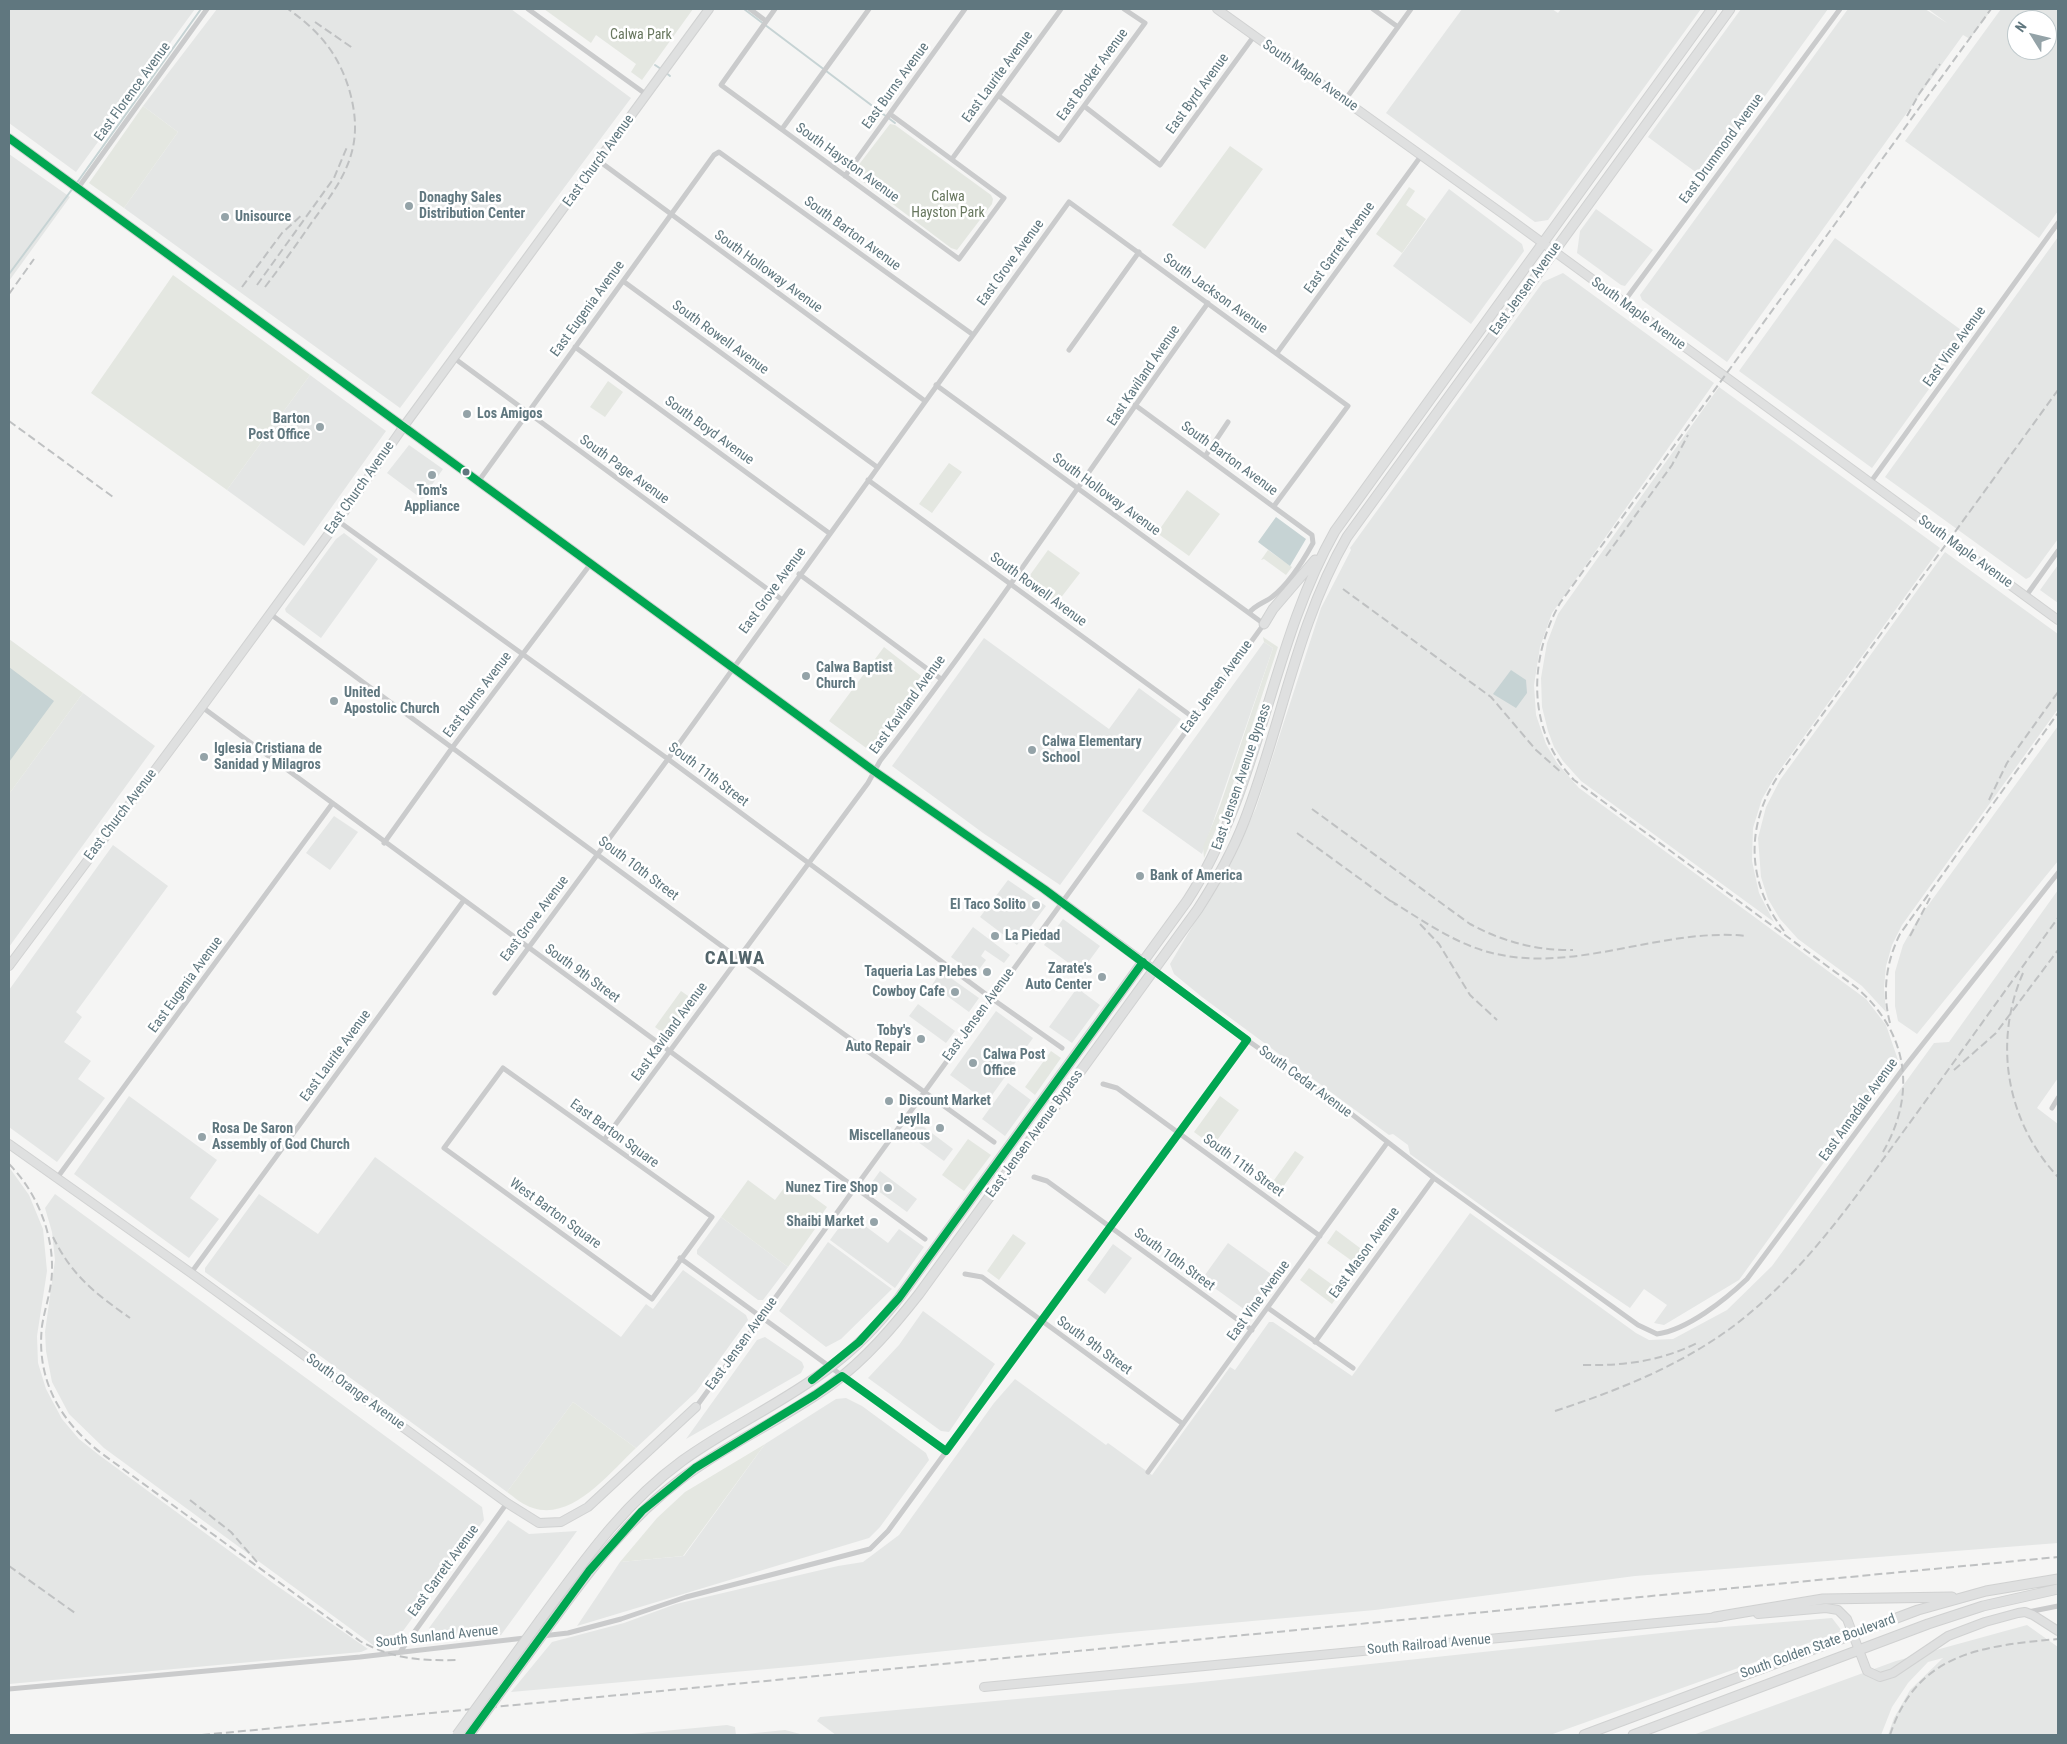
<!DOCTYPE html>
<html>
<head>
<meta charset="utf-8">
<style>
  body { margin:0 }
  #map { position:relative; width:2067px; height:1744px; overflow:hidden; background:#f5f5f4; font-family:"Roboto Condensed",sans-serif }
  canvas { display:block }
  .frame { position:absolute; inset:0; border:10px solid #60777f; pointer-events:none }
  .north { position:absolute; left:2007px; top:10px; width:50px; height:50px; box-sizing:border-box; background:#fff; border:1px solid #bfc9cc; border-radius:50%; rotate:306deg; font-size:14px; font-weight:700; line-height:20px; text-align:center; color:#60777f }
  .north::after { content:''; display:block; margin:auto; width:18px; height:22px; background:#94a3a8; clip-path:polygon(50% 0,100% 100%,50% 72%,0 100%) }
</style>
</head>
<body>
<div id="map">
<canvas width="2067" height="1744"></canvas>
<div class="frame"></div>
<div class="north">N</div>
</div>
<script>
const g = document.querySelector('canvas').getContext('2d');
g.lineJoin = 'round';
function fill(path, color) { g.fillStyle = color; g.fill(path, 'evenodd'); }
function stroke(path, color, width, dash) { g.strokeStyle = color; g.lineWidth = width; g.lineCap = dash ? 'butt' : 'round'; g.setLineDash(dash || []); g.stroke(path); }
function label(font, color, halo, rows, align = 'center') {
  g.font = font + ' "Roboto Condensed",sans-serif'; g.lineWidth = 5; g.setLineDash([]); g.textBaseline = 'middle'; g.strokeStyle = halo; g.fillStyle = color; for (const [text, x, y, turn = 0] of rows) {
    g.save(); g.translate(x, y); g.rotate((+turn || 0) * Math.PI / 180); g.textAlign = isNaN(turn) ? turn : align; if (halo) g.strokeText(text, 0, 0); g.fillText(text, 0, 0); g.restore();
  }
}
const built = new Path2D(`
  M 9,9 L 195,9 L 76,172 L 9,123 Z
  M 217,9 L 511,9 L 631,98 L 400,408 L 124,208 L 178,132 L 143,106 Z
  M 1462,9 L 1552,9 L 1558,13 L 1561,9 L 1701,9 L 1548,220 L 1535,222 L 1386,113 Z
  M 1741,9 L 1828,9 L 1705,179 L 1648,137 Z
  M 1848,9 L 1925,9 L 1947,23 L 1928,9 L 1992,9 L 1970,39 L 1963,35 L 1727,362 L 1642,300 L 1640,295 Z
  M 2001,9 L 2058,9 L 2058,211 L 2039,238 L 1905,141 ZM 2017,20 L 2047,20 L 2047,50 L 2017,50 Z
  M 9,154 L 70,197 L 9,281 Z
  M 1449,189 L 1522,244 L 1524,251 L 1471,324 L 1393,266 Z
  M 1596,209 L 1653,250 L 1625,286 L 1621,285 L 1577,253 L 1580,231 Z
  M 2058,237 L 2058,539 L 2030,577 L 2026,579 L 1885,477 Z
  M 1835,238 L 1968,335 L 1872,468 L 1739,371 Z
  M 1563,273 L 1714,383 L 1552,613 L 1540,647 L 1534,685 L 1536,715 L 1546,744 L 1557,763 L 1579,788 L 1866,999 L 1886,1025 L 1898,1060 L 1739,1280 L 1664,1325 L 1654,1323 L 1667,1305 L 1644,1289 L 1630,1308 L 1508,1225 L 1410,1154 L 1408,1145 L 1393,1134 L 1389,1135 L 1202,997 L 1174,974 L 1170,964 L 1234,856 L 1256,808 L 1321,608 L 1351,550 L 1350,548 L 1543,282 Z
  M 310,375 L 386,431 L 304,546 L 227,490 Z
  M 1719,387 L 1940,548 L 1774,778 L 1762,799 L 1753,828 L 1752,861 L 1759,893 L 1774,922 L 1581,781 L 1563,761 L 1554,747 L 1548,731 L 1542,707 L 1541,678 L 1547,643 L 1558,614 Z
  M 409,445 L 443,469 L 422,499 L 387,473 Z
  M 344,533 L 378,559 L 321,638 L 286,612 L 285,609 L 336,539 Z
  M 1945,552 L 2058,634 L 2058,709 L 1902,925 L 1892,945 L 1886,966 L 1884,988 L 1886,1012 L 1862,986 L 1798,939 L 1780,919 L 1768,899 L 1761,877 L 1758,838 L 1766,807 L 1780,780 Z
  M 2058,565 L 2058,603 L 2040,590 Z
  M 984,638 L 1109,729 L 1139,688 L 1181,719 L 1060,885 L 983,833 L 892,766 Z
  M 1264,642 L 1273,648 L 1202,854 L 1142,811 Z
  M 83,693 L 155,746 L 9,947 L 9,794 Z
  M 2058,726 L 2058,861 L 1917,1034 L 1898,1021 L 1895,1006 L 1895,972 L 1903,945 L 1916,922 Z
  M 334,816 L 358,832 L 330,870 L 306,853 Z
  M 113,845 L 168,886 L 76,1012 L 82,1017 L 64,1042 L 91,1061 L 78,1079 L 105,1098 L 57,1162 L 9,1127 L 9,990 Z
  M 1008,880 L 1046,906 L 1017,945 L 980,917 Z
  M 2058,890 L 2058,1078 L 2037,1108 L 2058,1124 L 2058,1543 L 1635,1576 L 1375,1610 L 1119,1633 L 801,1666 L 511,1692 L 552,1642 L 624,1623 L 676,1604 L 838,1566 L 863,1562 L 899,1535 L 994,1403 L 1015,1379 L 1106,1445 L 1108,1443 L 1152,1475 L 1230,1367 L 1235,1370 L 1269,1322 L 1273,1322 L 1352,1376 L 1470,1213 L 1636,1333 L 1649,1340 L 1673,1339 L 1727,1310 L 1772,1266 L 1934,1043 L 1949,1042 Z
  M 1063,919 L 1100,946 L 1081,972 L 1044,945 Z
  M 973,927 L 1010,955 L 1004,963 L 985,950 L 981,956 L 986,960 L 975,975 L 951,957 Z
  M 941,971 L 979,998 L 969,1012 L 932,985 Z
  M 1077,988 L 1100,1005 L 1072,1043 L 1049,1027 Z
  M 918,1004 L 955,1031 L 946,1043 L 909,1016 Z
  M 996,1011 L 1033,1038 L 987,1102 L 950,1075 Z
  M 1008,1083 L 1031,1100 L 1005,1136 L 982,1119 Z
  M 129,1096 L 217,1160 L 190,1198 L 219,1219 L 189,1258 L 74,1174 Z
  M 916,1121 L 953,1149 L 944,1161 L 907,1134 Z
  M 375,1157 L 621,1337 L 646,1304 L 653,1309 L 683,1270 L 746,1315 L 748,1320 L 696,1392 L 636,1448 L 573,1402 L 507,1492 L 205,1272 L 205,1268 L 259,1194 L 318,1234 Z
  M 9,1167 L 29,1195 L 43,1229 L 47,1271 L 37,1336 L 38,1363 L 46,1389 L 62,1419 L 79,1439 L 99,1455 L 273,1583 L 368,1649 L 361,1652 L 9,1684 Z
  M 880,1171 L 917,1199 L 907,1212 L 870,1185 Z
  M 55,1194 L 482,1507 L 484,1520 L 392,1646 L 377,1648 L 104,1448 L 69,1414 L 52,1382 L 46,1351 L 45,1332 L 55,1260 L 52,1232 L 45,1208 Z
  M 849,1214 L 888,1243 L 899,1229 L 924,1247 L 895,1288 L 830,1240 Z
  M 721,1217 L 788,1267 L 763,1300 L 758,1300 L 697,1254 L 697,1250 Z
  M 828,1242 L 892,1289 L 841,1339 L 826,1347 L 779,1311 Z
  M 1228,1243 L 1278,1279 L 1252,1315 L 1202,1279 Z
  M 1113,1244 L 1132,1258 L 1105,1294 L 1087,1280 Z
  M 923,1311 L 995,1364 L 949,1432 L 941,1431 L 868,1378 L 899,1345 Z
  M 765,1337 L 802,1362 L 804,1367 L 801,1373 L 686,1439 L 757,1340 Z
  M 846,1398 L 862,1406 L 926,1453 L 929,1460 L 880,1527 L 869,1538 L 577,1626 L 620,1562 L 684,1556 L 765,1444 L 836,1399 Z
  M 508,1520 L 529,1534 L 577,1531 L 501,1635 L 437,1641 L 429,1628 Z
  M 1832,1618 L 1842,1631 L 1550,1735 L 836,1735 L 817,1721 L 820,1717 L 1192,1683 L 1699,1629 Z
  M 2027,1625 L 2058,1647 L 2058,1735 L 1888,1735 L 1894,1718 L 1910,1690 L 1943,1658 L 1928,1662 L 1908,1683 L 1892,1707 L 1881,1735 L 1693,1735 L 1896,1661 Z
  M 727,1725 L 735,1727 L 736,1735 L 785,1730 L 804,1735 L 621,1735 Z`);
const green = new Path2D(`
  M 544,9 L 693,9 L 642,80 L 631,72 L 636,64 L 596,35 L 591,43 Z
  M 143,106 L 178,132 L 124,208 L 89,183 Z
  M 890,124 L 895,125 L 991,195 L 993,199 L 992,204 L 957,250 L 951,248 L 854,175 L 854,171 Z
  M 1230,146 L 1263,169 L 1205,249 L 1172,225 Z
  M 1409,187 L 1415,191 L 1406,205 L 1426,219 L 1402,253 L 1376,234 Z
  M 173,275 L 310,375 L 227,490 L 91,393 Z
  M 608,381 L 623,392 L 605,417 L 590,407 Z
  M 949,463 L 962,472 L 932,513 L 919,504 Z
  M 1187,490 L 1220,514 L 1189,556 L 1157,533 Z
  M 1048,550 L 1080,573 L 1056,604 L 1025,582 Z
  M 1268,550 L 1292,567 L 1286,575 L 1264,559 L 1261,560 Z
  M 1263,637 L 1278,647 L 1225,808 L 1204,858 L 1203,847 L 1220,806 L 1273,648 L 1264,642 Z
  M 9,639 L 83,693 L 9,794 Z
  M 884,647 L 925,679 L 874,749 L 869,750 L 829,721 Z
  M 681,991 L 694,1000 L 667,1036 L 655,1027 Z
  M 1051,1051 L 1061,1058 L 1035,1095 L 1025,1087 Z
  M 1220,1096 L 1239,1110 L 1213,1146 L 1194,1132 Z
  M 968,1139 L 991,1155 L 964,1191 L 942,1175 Z
  M 1295,1151 L 1304,1157 L 1278,1194 L 1269,1187 Z
  M 748,1180 L 775,1200 L 790,1180 L 827,1207 L 813,1227 L 815,1229 L 788,1267 L 721,1217 Z
  M 1336,1230 L 1368,1254 L 1359,1266 L 1327,1243 Z
  M 1013,1234 L 1026,1243 L 999,1280 L 987,1271 Z
  M 1309,1268 L 1341,1291 L 1332,1304 L 1300,1280 Z
  M 573,1402 L 636,1448 C 610,1472 573,1521 533,1508 C 523,1505 515,1498 507,1492 Z
  M 765,1444 L 683,1556 L 620,1562 L 657,1518 L 685,1492 Z`);
const water = new Path2D(`
  M 1276,517 L 1306,539 L 1290,566 L 1258,542 Z
  M 9,667 L 54,701 L 9,762 Z
  M 1511,670 L 1526,680 L 1527,693 L 1516,708 L 1493,694 Z`);
const stream = new Path2D(`
  M 744,9 L 895,123
  M 655,65 L 661,69
  M 665,72 L 670,76
  M 76,184 L 201,9
  M 9,274 L 73,188`);
const street = new Path2D(`
  M 528,9 L 647,95
  M 750,9 L 766,21
  M 775,9 L 721,85 L 959,259 L 1004,198 L 890,114
  M 1373,9 L 1398,27
  M 999,96 L 1059,140 L 1145,23 L 1124,9
  M 1345,100 L 1411,9
  M 1084,106 L 1160,165 L 1254,36
  M 782,129 L 869,9
  M 952,159 L 1061,9
  M 599,161 L 925,401
  M 845,176 L 965,9
  M 78,188 L 207,9
  M 623,281 L 877,467
  M 1623,303 L 1840,9
  M 575,347 L 829,533
  M 1069,350 L 1139,252
  M 1277,353 L 1421,156
  M 454,358 L 781,599
  M 1135,405 L 1312,535 L 1313,543 C 1302,563 1289,584 1272,597 C 1264,603 1255,605 1249,613
  M 1206,455 L 1228,422
  M 868,480 L 1194,718
  M 478,482 L 714,155 L 719,152 L 972,334
  M 1870,483 L 2058,223
  M 338,521 L 668,759 L 991,998 L 1062,1048
  M 799,574 L 941,679
  M 2026,596 L 2058,551
  M 269,613 L 738,958 L 994,1142
  M 202,707 L 925,1239
  M 384,843 L 452,748 L 592,562
  M 1154,970 L 1247,1040 L 1336,1102 L 1434,1178 L 1638,1325 L 1657,1334 C 1687,1330 1725,1300 1747,1279 L 1903,1069 L 2058,873
  M 495,993 L 668,759 L 1069,202 L 1348,406 L 1274,506
  M 503,1068 L 712,1217 L 652,1299 L 444,1148 Z
  M 1103,1084 L 1117,1088 L 1320,1236
  M 2052,1108 L 2058,1098
  M 604,1140 L 868,783 L 880,761 C 996,613 1098,455 1208,303
  M 1034,1177 L 1047,1181 L 1252,1330
  M 57,1178 L 332,804
  M 680,1258 L 946,1451
  M 191,1273 L 464,900
  M 965,1274 L 982,1277 L 1183,1424
  M 1268,1308 L 1353,1368
  M 1315,1342 L 1434,1178
  M 696,1407 L 1264,624 L 936,385
  M 1148,1472 L 1387,1143
  M 2028,1612 L 2058,1606
  M 400,1652 L 507,1503
  M 9,1689 L 360,1657 L 568,1633 L 621,1619 L 686,1597 L 870,1549 L 888,1531 L 1247,1040`);
const secondary = new Path2D(`
  M 1217,9 L 1510,219 L 2058,620
  M 9,138 L 874,771 L 1044,889 L 1154,970
  M 9,966 L 202,707 L 338,521 L 404,426 L 709,9
  M 9,1144 L 191,1273 L 507,1503 L 539,1523 L 561,1522 L 588,1507 L 696,1407
  M 1758,1614 L 1826,1608 L 1838,1610 L 1847,1619 L 1867,1671 L 1880,1677 L 1893,1673 L 1948,1636 L 1985,1622 L 2018,1613 L 2025,1612 L 2033,1615 L 2058,1631
  M 984,1687 L 1720,1617`);
const primary = new Path2D(`
  M 1264,624 L 1273,609 L 1315,560
  M 1715,1617 L 1823,1599 L 1952,1597
  M 541,1619 C 583,1562 623,1504 682,1461 C 729,1427 783,1403 829,1368 C 855,1349 879,1324 899,1298 L 1187,901 C 1261,788 1269,648 1335,531 L 1712,9
  M 554,1619 C 592,1567 629,1518 681,1479 C 728,1443 784,1419 832,1384 C 866,1359 893,1327 919,1294 L 1198,909 C 1216,881 1232,853 1244,822 C 1281,728 1296,625 1347,537 L 1730,9
  M 1584,1735 L 1918,1610 L 1986,1591 L 2058,1579
  M 1633,1735 L 1928,1624 L 1983,1606 L 2058,1589`);
const rail = new Path2D(`
  M 315,22 L 354,49
  M 1907,116 L 1919,94 L 1940,64
  M 257,285 L 334,178 L 347,147
  M 242,287 L 282,233 L 303,214
  M 265,287 C 281,266 297,244 312,222 C 345,177 366,147 349,89 C 338,53 319,31 288,9
  M 9,294 L 34,259
  M 9,421 L 113,497
  M 1606,556 L 1672,465 L 1688,435
  M 1343,589 L 1491,697 L 1536,750 L 1562,773
  M 1989,800 L 2007,763 L 2058,692
  M 1312,809 L 1470,924 C 1501,941 1537,951 1573,950
  M 1297,833 L 1396,905
  M 1391,901 C 1422,920 1455,944 1492,953 C 1577,974 1662,927 1747,936
  M 1420,924 L 1439,944 L 1470,995 L 1497,1020
  M 1784,931 C 1746,882 1745,824 1780,773 L 2058,390
  M 1910,936 L 1930,898
  M 2023,973 C 1993,1042 2006,1121 2058,1177
  M 1890,1023 C 1882,993 1886,962 1900,934 L 2058,713
  M 1954,1070 L 1996,1033 L 2058,950
  M 1883,1152 C 1917,1093 1908,1033 1857,988 L 1574,780 C 1527,731 1528,660 1560,603 L 1991,9
  M 9,1164 C 36,1191 53,1232 52,1270 C 52,1289 45,1307 42,1326 C 36,1380 60,1421 101,1453 L 360,1641 C 392,1659 422,1661 458,1660
  M 53,1237 C 72,1276 96,1294 130,1318
  M 1583,1365 C 1624,1366 1661,1361 1697,1343
  M 1555,1411 C 1619,1390 1680,1366 1735,1325 C 1804,1272 1852,1202 1903,1132 C 1955,1061 2006,989 2058,918
  M 190,1500 L 231,1532 L 257,1562
  M 9,1566 L 75,1613
  M 202,1735 L 2058,1557
  M 1890,1735 C 1917,1652 1983,1646 2058,1639`);
const primaryBridge = new Path2D(`
  M 457,1735 L 541,1619
  M 469,1735 L 554,1619`);
const bus1 = new Path2D(`
  M 9,138 L 874,771 L 1044,889 L 1247,1040 L 946,1451 L 842,1376 L 815,1395 L 695,1468 L 642,1511 L 589,1571 L 469,1735
  M 812,1380 L 859,1342 L 899,1298 L 1143,962`);
const markers = [
  [409,206,5,"#94a3a8"],
  [225,217,5,"#94a3a8"],
  [467,414,5,"#94a3a8"],
  [320,427,5,"#94a3a8"],
  [466,472,4.5,"#60777f"],
  [432,475,5,"#94a3a8"],
  [806,676,5,"#94a3a8"],
  [334,701,5,"#94a3a8"],
  [1032,750,5,"#94a3a8"],
  [204,757,5,"#94a3a8"],
  [1140,876,5,"#94a3a8"],
  [1036,905,5,"#94a3a8"],
  [995,936,5,"#94a3a8"],
  [987,972,5,"#94a3a8"],
  [1102,977,5,"#94a3a8"],
  [955,992,5,"#94a3a8"],
  [921,1039,5,"#94a3a8"],
  [973,1063,5,"#94a3a8"],
  [889,1101,5,"#94a3a8"],
  [940,1128,5,"#94a3a8"],
  [202,1137,5,"#94a3a8"],
  [888,1188,5,"#94a3a8"],
  [874,1222,5,"#94a3a8"]
];
const parkNames = [
  ["Calwa Park",641,35],
  ["Calwa",948,197],
  ["Hayston Park",948,213]
];
const streetNames = [
  ["East Booker Avenue",1093,75,-54],
  ["South Maple Avenue",1310,76,35],
  ["East Laurite Avenue",998,77,-54],
  ["East Burns Avenue",896,86,-54],
  ["East Florence Avenue",133,92,-54],
  ["East Byrd Avenue",1198,94,-54],
  ["East Drummond Avenue",1722,149,-54],
  ["East Church Avenue",599,161,-54],
  ["South Hayston Avenue",847,163,36],
  ["South Barton Avenue",852,234,36],
  ["East Garrett Avenue",1340,248,-54],
  ["East Grove Avenue",1011,263,-54],
  ["South Holloway Avenue",768,272,36],
  ["East Jensen Avenue",1526,289,-54],
  ["South Jackson Avenue",1215,294,36],
  ["East Eugenia Avenue",588,309,-54],
  ["South Maple Avenue",1638,314,36],
  ["South Rowell Avenue",720,338,36],
  ["East Vine Avenue",1955,347,-54],
  ["East Kaviland Avenue",1144,376,-56],
  ["South Boyd Avenue",709,431,36],
  ["South Barton Avenue",1229,459,36],
  ["South Page Avenue",624,470,36],
  ["East Church Avenue",360,488,-55],
  ["South Holloway Avenue",1106,495,36],
  ["South Maple Avenue",1965,552,36],
  ["South Rowell Avenue",1038,590,36],
  ["East Grove Avenue",773,591,-54],
  ["East Jensen Avenue",1217,687,-54],
  ["East Burns Avenue",478,695,-53],
  ["East Kaviland Avenue",908,705,-54],
  ["South 11th Street",708,775,37],
  ["East Jensen Avenue Bypass",1242,777,-71],
  ["East Church Avenue",121,815,-53],
  ["South 10th Street",638,869,37],
  ["East Grove Avenue",535,919,-53],
  ["South 9th Street",582,974,36],
  ["East Eugenia Avenue",186,985,-54],
  ["East Jensen Avenue",979,1015,-54],
  ["East Kaviland Avenue",670,1032,-54],
  ["East Laurite Avenue",336,1056,-54],
  ["South Cedar Avenue",1305,1082,36],
  ["East Annadale Avenue",1859,1110,-54],
  ["East Barton Square",614,1134,36],
  ["East Jensen Avenue Bypass",1035,1134,-54],
  ["South 11th Street",1243,1166,36],
  ["West Barton Square",555,1214,36],
  ["East Mason Avenue",1365,1253,-54],
  ["South 10th Street",1174,1260,36],
  ["East Vine Avenue",1259,1301,-54],
  ["East Jensen Avenue",742,1344,-54],
  ["South 9th Street",1094,1346,36],
  ["South Orange Avenue",355,1392,36],
  ["East Garrett Avenue",444,1571,-54],
  ["South Sunland Avenue",437,1637,-6],
  ["South Railroad Avenue",1429,1645,-5],
  ["South Golden State Boulevard",1818,1647,-20]
];
const poiNames = [
  ["Donaghy Sales",419,198],
  ["Distribution Center",419,214],
  ["Unisource",235,217],
  ["Los Amigos",477,414],
  ["Barton",310,419,"right"],
  ["Post Office",310,435,"right"],
  ["Tom's",432,491,"center"],
  ["Appliance",432,507,"center"],
  ["Calwa Baptist",816,668],
  ["Church",816,684],
  ["United",344,693],
  ["Apostolic Church",344,709],
  ["Calwa Elementary",1042,742],
  ["School",1042,758],
  ["Iglesia Cristiana de",214,749],
  ["Sanidad y Milagros",214,765],
  ["Bank of America",1150,876],
  ["El Taco Solito",1026,905,"right"],
  ["La Piedad",1005,936],
  ["Zarate's",1092,969,"right"],
  ["Auto Center",1092,985,"right"],
  ["Taqueria Las Plebes",977,972,"right"],
  ["Cowboy Cafe",945,992,"right"],
  ["Toby's",911,1031,"right"],
  ["Auto Repair",911,1047,"right"],
  ["Calwa Post",983,1055],
  ["Office",983,1071],
  ["Discount Market",899,1101],
  ["Jeylla",930,1120,"right"],
  ["Miscellaneous",930,1136,"right"],
  ["Rosa De Saron",212,1129],
  ["Assembly of God Church",212,1145],
  ["Nunez Tire Shop",878,1188,"right"],
  ["Shaibi Market",864,1222,"right"]
];
const districtNames = [
  ["CALWA",735,959]
];
fill(built, '#e4e6e5');
fill(green, '#e4e7e1');
fill(water, '#c6d3d4');
stroke(stream, '#c6d3d4', 2);
stroke(secondary, '#d1d2d2', 10);
stroke(primary, '#d0d1d1', 11);
stroke(street, '#cacbcc', 5);
stroke(secondary, '#dfe0e0', 8);
stroke(primary, '#dfe0e0', 9);
stroke(rail, '#bfc1c2', 2, [8, 4]);
stroke(primaryBridge, '#d0d1d1', 11, []);
stroke(primaryBridge, '#dfe0e0', 9);
stroke(bus1, '#00a651', 8);
for (const [x, y, r, color] of markers) { const dot = new Path2D(); dot.arc(x, y, r, 0, 2 * Math.PI); g.fillStyle = color; g.fill(dot); stroke(dot, '#fff', 2); }
label('14px', '#68775f', '#fff', parkNames);
label('14px', '#60777f', '#fff', streetNames);
label('bold 14px', '#60777f', '#fff', poiNames, 'left');
g.letterSpacing = '1px';
label('bold 19px', '#52646a', '#fff', districtNames);
g.letterSpacing = '0px';
</script>
</body>
</html>
